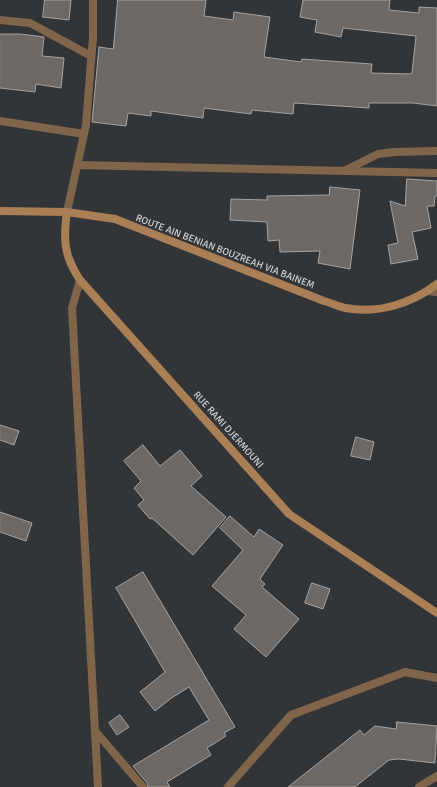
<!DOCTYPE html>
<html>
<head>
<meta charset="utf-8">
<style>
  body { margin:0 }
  canvas { display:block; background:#323538 }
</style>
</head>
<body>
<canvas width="437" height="787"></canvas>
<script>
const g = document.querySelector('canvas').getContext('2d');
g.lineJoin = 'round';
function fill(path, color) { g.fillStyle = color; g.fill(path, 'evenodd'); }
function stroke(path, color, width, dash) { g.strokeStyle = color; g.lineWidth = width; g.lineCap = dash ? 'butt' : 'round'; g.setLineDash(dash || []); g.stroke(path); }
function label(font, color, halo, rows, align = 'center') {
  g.font = font + ' Signika,sans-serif'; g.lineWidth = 4; g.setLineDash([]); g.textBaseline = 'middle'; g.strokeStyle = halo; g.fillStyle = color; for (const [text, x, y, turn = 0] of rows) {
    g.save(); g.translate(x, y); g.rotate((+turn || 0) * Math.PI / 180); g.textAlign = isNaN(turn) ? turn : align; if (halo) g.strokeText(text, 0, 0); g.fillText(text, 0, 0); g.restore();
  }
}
const building = new Path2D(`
  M 45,0 L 71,0 L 69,20 L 43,17 Z
  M 118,0 L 206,0 L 204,16 L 233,20 L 234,12 L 270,17 L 264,57 L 301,62 L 302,59 L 372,64 L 371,73 L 410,74 L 412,73 L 416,36 L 343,28 L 341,37 L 315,32 L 317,20 L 300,17 L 303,0 L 390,0 L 389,10 L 419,13 L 419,7 L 437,8 L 437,106 L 413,103 L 369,103 L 369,108 L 294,103 L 293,114 L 252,110 L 251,114 L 204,108 L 203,118 L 151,111 L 151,116 L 128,113 L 126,126 L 92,122 L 99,47 L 113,49 Z
  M 0,34 L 20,34 L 44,37 L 42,56 L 64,58 L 61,88 L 36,84 L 35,92 L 0,88 Z
  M 407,179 L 437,181 L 437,196 L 435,196 L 434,206 L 427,206 L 431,228 L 412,232 L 418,259 L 391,264 L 388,245 L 398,243 L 390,201 L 405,206 Z
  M 330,187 L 360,190 L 350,269 L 318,263 L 320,251 L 280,252 L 279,240 L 268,241 L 267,222 L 230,220 L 231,199 L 267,200 L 267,196 L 329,195 Z
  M 0,425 L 19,431 L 14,445 L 0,440 Z
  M 356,437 L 374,442 L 370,460 L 351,456 Z
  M 143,445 L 160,466 L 180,450 L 202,476 L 191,486 L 226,517 L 193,555 L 152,518 L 150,519 L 138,505 L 144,500 L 134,488 L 141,481 L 124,461 Z
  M 0,512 L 32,523 L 26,541 L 0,532 Z
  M 230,516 L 254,537 L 259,529 L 283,545 L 260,579 L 265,584 L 262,587 L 299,619 L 266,657 L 234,629 L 246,615 L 212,586 L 243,550 L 220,528 Z
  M 143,572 L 235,727 L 224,733 L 226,736 L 207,748 L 211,755 L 167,782 L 170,787 L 148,787 L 147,783 L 133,766 L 209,720 L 189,687 L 170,699 L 155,711 L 140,692 L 165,672 L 116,588 Z
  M 312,583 L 330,589 L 323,609 L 305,603 Z
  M 120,715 L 129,727 L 117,735 L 109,723 Z
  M 397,722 L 437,726 L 435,763 L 399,759 L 389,760 L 355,787 L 288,787 L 360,730 L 364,735 L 375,726 L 396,729 Z`);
const minor = new Path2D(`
  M 0,20 L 30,23 L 91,56
  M 0,121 L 84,134
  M 77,165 L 437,173
  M 346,170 L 378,154 L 394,152 L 437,151
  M 67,212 L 86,125 L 93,37 L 93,0
  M 80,280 L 72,308 L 98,787
  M 428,291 L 437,292
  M 96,732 L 143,787
  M 228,787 L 291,715 L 405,672 L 437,678
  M 419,787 L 437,776`);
const secondary = new Path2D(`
  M 0,211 L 67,212 L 115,219 L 324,301 C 331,303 338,306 345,308 C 378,314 411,304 437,284
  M 67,212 C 63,240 64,256 80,280 L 289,514 L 437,613`);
const streetNames = [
  ["ROUTE AIN BENIAN BOUZREAH VIA BAINEM",225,252,21],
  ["RUE RAMI DJERMOUNI",228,430,48]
];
fill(building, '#6b6865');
stroke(building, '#a7a3a0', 1);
stroke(minor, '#81654b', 8);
stroke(secondary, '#ab7f56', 8);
label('10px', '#d0d2d4', '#323538', streetNames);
</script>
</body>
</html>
